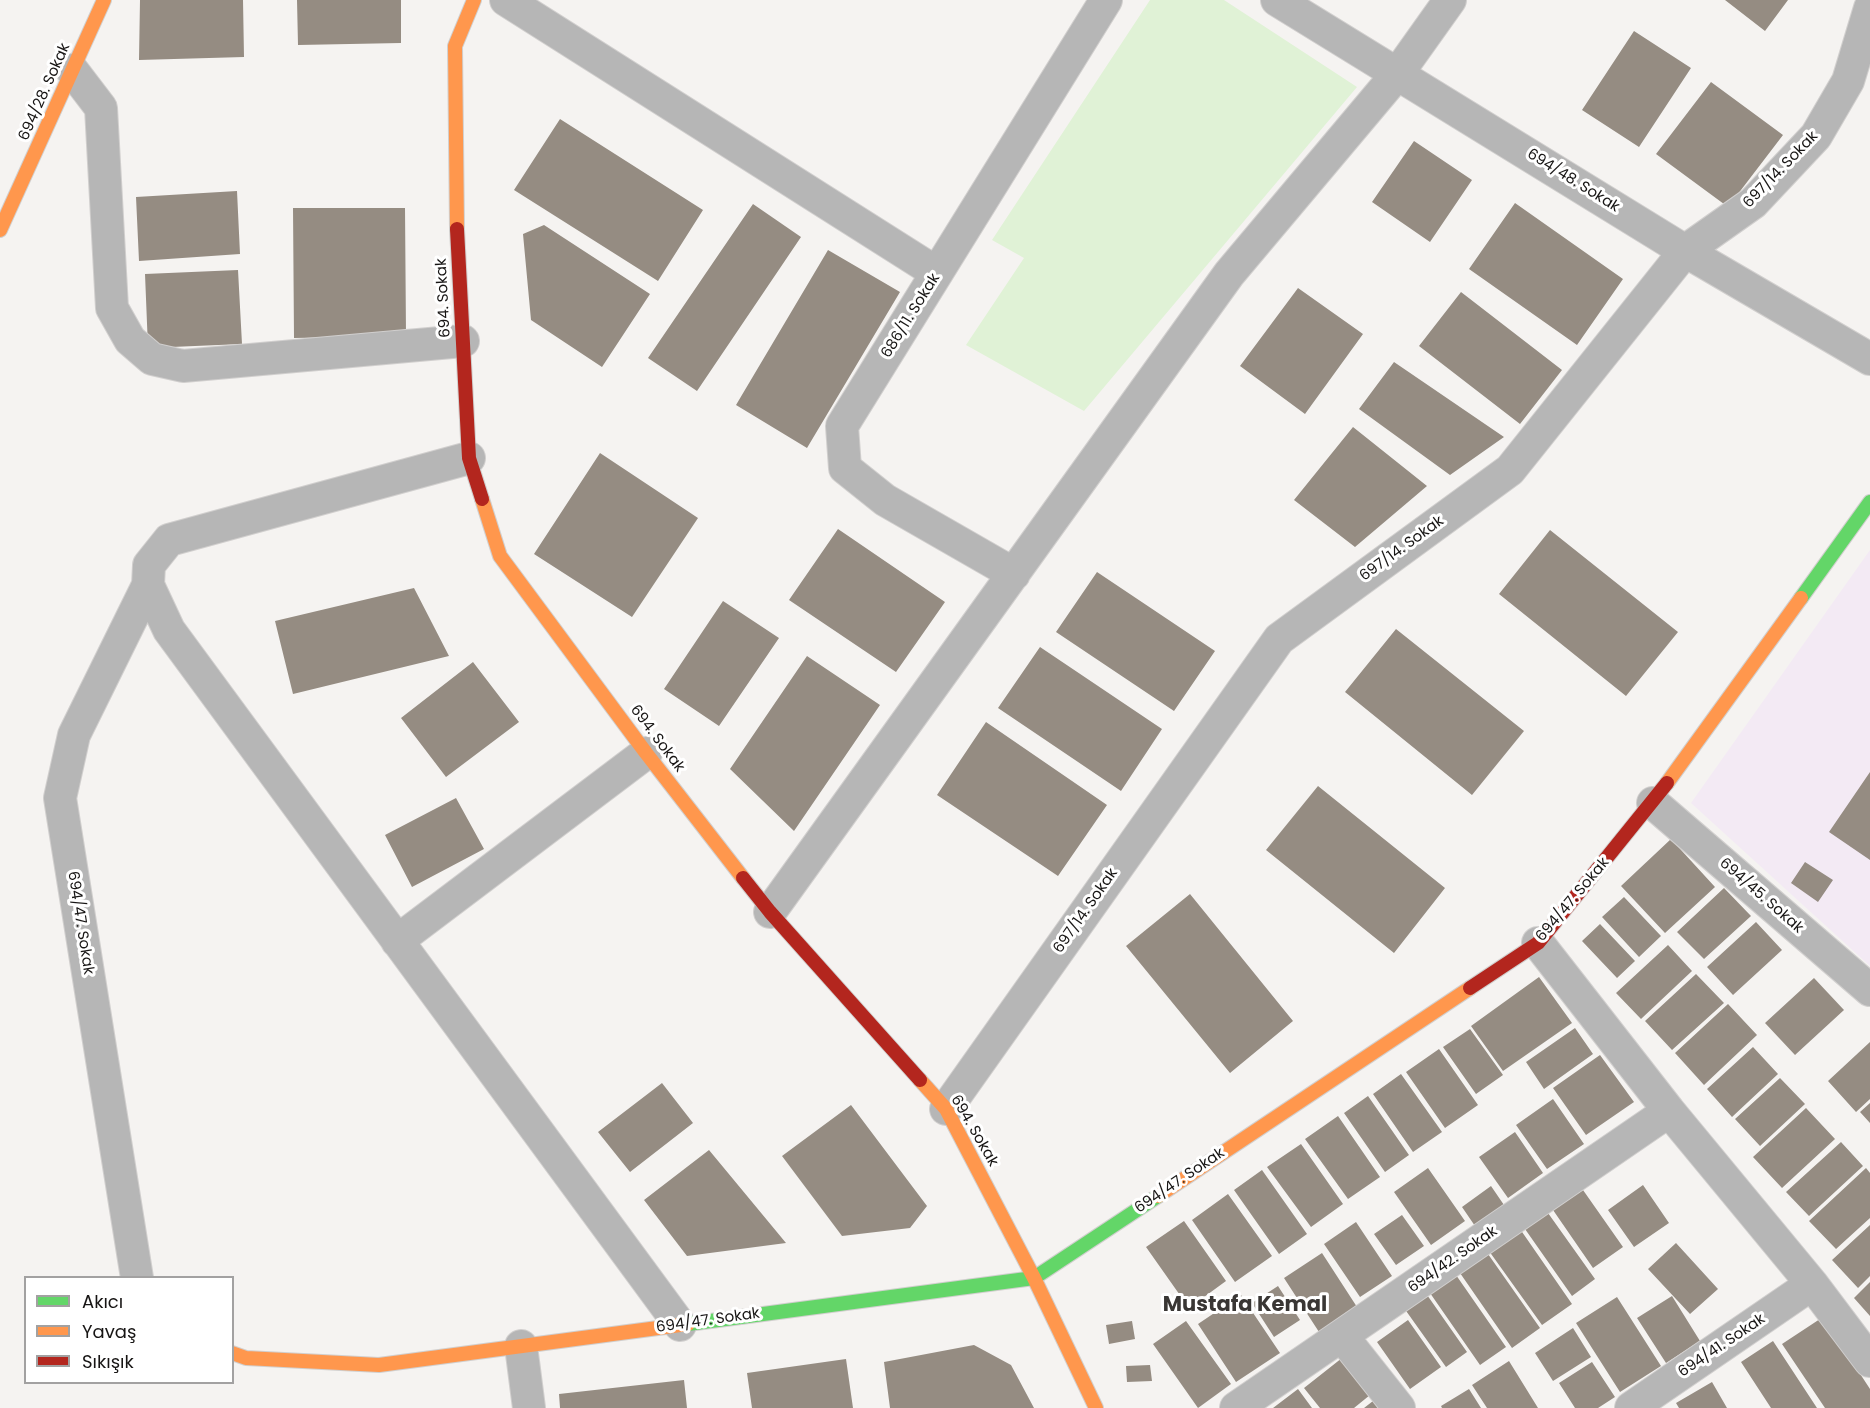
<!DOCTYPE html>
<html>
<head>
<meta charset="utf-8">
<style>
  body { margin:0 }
  #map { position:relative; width:1870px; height:1408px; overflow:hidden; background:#f5f3f1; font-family:Poppins,sans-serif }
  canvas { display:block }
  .legend { position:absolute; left:24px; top:1276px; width:210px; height:108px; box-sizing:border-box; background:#fff; border:2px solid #a2a1a1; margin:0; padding:8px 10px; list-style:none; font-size:18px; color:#171514 }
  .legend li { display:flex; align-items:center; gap:12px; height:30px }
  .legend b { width:30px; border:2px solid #a2a1a1 }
</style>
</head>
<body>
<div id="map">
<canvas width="1870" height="1408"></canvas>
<ul class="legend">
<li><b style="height:8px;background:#63d668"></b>Akıcı</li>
<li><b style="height:8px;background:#ff974d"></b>Yavaş</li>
<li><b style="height:8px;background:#b3261e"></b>Sıkışık</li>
</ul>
</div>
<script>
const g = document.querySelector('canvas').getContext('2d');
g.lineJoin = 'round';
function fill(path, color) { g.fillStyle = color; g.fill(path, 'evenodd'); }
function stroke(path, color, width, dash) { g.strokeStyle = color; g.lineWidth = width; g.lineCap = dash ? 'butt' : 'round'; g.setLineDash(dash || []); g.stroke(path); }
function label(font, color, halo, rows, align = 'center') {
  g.font = font + ' Poppins,sans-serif'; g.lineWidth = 6; g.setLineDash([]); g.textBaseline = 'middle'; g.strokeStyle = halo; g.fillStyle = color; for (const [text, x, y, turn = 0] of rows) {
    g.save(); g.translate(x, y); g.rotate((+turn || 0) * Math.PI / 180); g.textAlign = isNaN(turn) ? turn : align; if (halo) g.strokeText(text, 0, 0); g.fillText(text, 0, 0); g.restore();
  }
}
const education = new Path2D(`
  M 1870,550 L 1870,966 L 1691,803 Z`);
const green = new Path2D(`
  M 1150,0 L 1224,0 L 1357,87 L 1084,411 L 966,345 L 1024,258 L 992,240 Z`);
const building = new Path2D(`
  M 140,0 L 243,0 L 244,57 L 139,60 Z
  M 297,0 L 401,0 L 401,43 L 298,45 Z
  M 1725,0 L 1788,0 L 1765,31 Z
  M 1634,31 L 1691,68 L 1639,147 L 1582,110 Z
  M 1711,82 L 1783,135 L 1728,207 L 1656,154 Z
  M 560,119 L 703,210 L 658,281 L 514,190 Z
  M 1414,141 L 1472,180 L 1430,242 L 1372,202 Z
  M 237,191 L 240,254 L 139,261 L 136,197 Z
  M 1515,203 L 1623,279 L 1577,345 L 1469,269 Z
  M 753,204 L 801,237 L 697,391 L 648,358 Z
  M 293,208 L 405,208 L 406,336 L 294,338 Z
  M 544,225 L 650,294 L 602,367 L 531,320 L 523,234 Z
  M 828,250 L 900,292 L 807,448 L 736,405 Z
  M 238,270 L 242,344 L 148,348 L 145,274 Z
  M 1298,288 L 1363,334 L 1305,414 L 1240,366 Z
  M 1461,292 L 1562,370 L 1520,424 L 1419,346 Z
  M 1394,362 L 1504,437 L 1450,475 L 1359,409 Z
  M 1353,427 L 1427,486 L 1355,547 L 1294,500 Z
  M 600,453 L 698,518 L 632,617 L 534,554 Z
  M 838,529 L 945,602 L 896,672 L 789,600 Z
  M 1550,530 L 1678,632 L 1626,696 L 1499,594 Z
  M 1097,572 L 1215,651 L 1174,711 L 1056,632 Z
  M 414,588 L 449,656 L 293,694 L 275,621 Z
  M 723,601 L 779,638 L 719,726 L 664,689 Z
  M 1396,629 L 1524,731 L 1472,795 L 1345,692 Z
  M 1040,647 L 1162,729 L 1121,791 L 998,708 Z
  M 807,656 L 880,705 L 794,831 L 730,769 Z
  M 473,662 L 519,722 L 446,777 L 401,718 Z
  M 986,722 L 1107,805 L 1058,876 L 937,795 Z
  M 1870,772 L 1870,860 L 1829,832 Z
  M 1318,786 L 1445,888 L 1394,953 L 1266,850 Z
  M 456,798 L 484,849 L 412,887 L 385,835 Z
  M 1671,839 L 1715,887 L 1665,933 L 1621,886 Z
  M 1805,862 L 1833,880 L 1818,902 L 1791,883 Z
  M 1724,888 L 1751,916 L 1704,959 L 1677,932 Z
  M 1190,894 L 1293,1021 L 1230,1073 L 1126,946 Z
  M 1624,897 L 1661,936 L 1639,957 L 1602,917 Z
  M 1756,922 L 1782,950 L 1733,995 L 1707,967 Z
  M 1600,924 L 1635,961 L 1617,978 L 1582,941 Z
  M 1668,945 L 1692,971 L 1641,1019 L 1616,993 Z
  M 1696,974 L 1724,1003 L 1672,1050 L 1645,1021 Z
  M 1539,977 L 1572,1023 L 1503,1071 L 1471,1026 Z
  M 1814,978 L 1844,1010 L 1795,1055 L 1765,1023 Z
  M 1728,1004 L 1757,1035 L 1704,1085 L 1675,1053 Z
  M 1575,1028 L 1593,1054 L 1544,1089 L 1526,1062 Z
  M 1470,1029 L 1503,1075 L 1476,1094 L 1443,1047 Z
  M 1870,1042 L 1870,1099 L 1856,1112 L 1828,1081 Z
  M 1753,1047 L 1778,1074 L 1732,1117 L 1707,1089 Z
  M 1439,1049 L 1478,1105 L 1445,1128 L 1406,1072 Z
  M 1600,1055 L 1634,1102 L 1586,1135 L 1553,1088 Z
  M 1401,1074 L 1442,1132 L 1413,1152 L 1373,1094 Z
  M 1780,1078 L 1805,1104 L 1760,1146 L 1735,1119 Z
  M 662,1083 L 693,1123 L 630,1172 L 598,1132 Z
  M 1368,1096 L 1409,1155 L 1385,1172 L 1344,1113 Z
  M 1553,1099 L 1584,1144 L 1547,1169 L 1516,1125 Z
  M 1870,1103 L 1870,1123 L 1860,1112 Z
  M 851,1105 L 927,1206 L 910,1228 L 842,1236 L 782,1156 Z
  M 1806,1108 L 1835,1139 L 1782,1188 L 1753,1157 Z
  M 1338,1116 L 1380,1177 L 1348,1199 L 1305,1139 Z
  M 1515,1132 L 1543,1173 L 1508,1198 L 1479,1157 Z
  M 1841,1142 L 1863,1166 L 1809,1216 L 1786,1192 Z
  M 1301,1144 L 1343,1204 L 1311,1227 L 1267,1167 Z
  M 709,1150 L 786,1243 L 687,1256 L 644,1200 Z
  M 1428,1168 L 1465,1221 L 1431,1245 L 1394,1192 Z
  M 1866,1168 L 1870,1173 L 1870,1218 L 1836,1249 L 1809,1221 Z
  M 1262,1170 L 1307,1234 L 1279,1254 L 1234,1190 Z
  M 1643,1185 L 1669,1223 L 1634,1247 L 1608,1210 Z
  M 1491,1186 L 1504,1205 L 1475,1226 L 1462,1207 Z
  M 1583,1190 L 1623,1247 L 1593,1268 L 1553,1210 Z
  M 1228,1194 L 1272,1256 L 1235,1282 L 1192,1220 Z
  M 1548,1213 L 1595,1279 L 1572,1296 L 1525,1229 Z
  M 1402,1215 L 1424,1246 L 1396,1265 L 1374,1234 Z
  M 1184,1221 L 1226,1281 L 1189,1308 L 1146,1247 Z
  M 1356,1222 L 1392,1276 L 1360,1297 L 1324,1244 Z
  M 1870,1225 L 1870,1276 L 1858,1288 L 1832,1260 Z
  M 1520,1229 L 1572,1304 L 1542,1325 L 1489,1251 Z
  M 1676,1243 L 1718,1289 L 1690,1314 L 1648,1269 Z
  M 1322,1253 L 1357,1307 L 1319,1332 L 1284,1278 Z
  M 1488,1254 L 1540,1328 L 1512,1348 L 1460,1273 Z
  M 1456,1275 L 1506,1347 L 1480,1365 L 1430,1293 Z
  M 1870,1282 L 1870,1316 L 1854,1298 Z
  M 1278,1286 L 1300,1320 L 1274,1337 L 1252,1303 Z
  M 1425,1292 L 1467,1352 L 1446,1367 L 1404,1308 Z
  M 1241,1295 L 1280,1353 L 1236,1382 L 1198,1324 Z
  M 1672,1296 L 1700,1341 L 1666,1363 L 1637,1318 Z
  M 1617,1297 L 1661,1366 L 1620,1392 L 1576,1323 Z
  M 1823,1317 L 1870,1389 L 1870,1408 L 1825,1408 L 1782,1344 Z
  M 1408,1320 L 1441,1367 L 1410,1389 L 1377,1342 Z
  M 1132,1321 L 1135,1339 L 1109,1344 L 1106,1325 Z
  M 1186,1321 L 1231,1384 L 1198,1408 L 1153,1344 Z
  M 1573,1328 L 1591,1357 L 1553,1381 L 1535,1353 Z
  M 1773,1341 L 1817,1408 L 1771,1408 L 1741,1362 Z
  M 974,1345 L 1011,1365 L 1034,1408 L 890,1408 L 884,1362 Z
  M 1342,1358 L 1370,1395 L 1354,1408 L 1320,1408 L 1304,1388 Z
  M 846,1359 L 853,1408 L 752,1408 L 747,1373 Z
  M 1509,1361 L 1538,1408 L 1487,1408 L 1472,1385 Z
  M 1592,1362 L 1615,1397 L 1598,1408 L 1575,1408 L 1559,1383 Z
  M 1150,1365 L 1152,1381 L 1127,1382 L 1126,1366 Z
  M 684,1380 L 687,1408 L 560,1408 L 559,1394 Z
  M 1712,1382 L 1727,1408 L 1679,1408 L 1676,1403 Z
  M 1298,1389 L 1312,1408 L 1273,1408 Z
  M 1469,1389 L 1481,1408 L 1442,1408 L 1441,1406 Z
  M 1373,1401 L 1378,1408 L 1364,1408 Z`);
const street = new Path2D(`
  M 506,0 L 937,273
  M 1277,0 L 1685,251 L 1870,359
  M 72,70 L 101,108 L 112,308 L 130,340 L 152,359 L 183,366 L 463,341
  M 469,458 L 169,540 L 149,565 L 148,585 L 169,630 L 680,1325
  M 1014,574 L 885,500 L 845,468 L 842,426 L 1106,0
  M 1653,803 L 1870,990
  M 770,912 L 1229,274 L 1398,73 L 1450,0
  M 397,941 L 646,753
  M 1538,943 L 1669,1111 L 1812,1284 L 1870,1361
  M 946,1109 L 1279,639 L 1510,470 L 1685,251 L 1753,203 L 1816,136 L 1848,81 L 1870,8
  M 137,1278 L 60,798 L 74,735 L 148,585
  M 1342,1336 L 1399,1408
  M 521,1346 L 529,1408
  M 1236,1408 L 1669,1111
  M 1631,1408 L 1812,1284`);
const fast = new Path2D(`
  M 1801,598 L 1870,502
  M 688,1324 L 1034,1278 L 1158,1196`);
const slow = new Path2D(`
  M 457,229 L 455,46 L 474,0
  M 0,230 L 104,0
  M 482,499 L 500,556 L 646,753 L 743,878
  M 1667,783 L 1801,598
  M 920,1080 L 946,1109 L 1034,1278 L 1096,1408
  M 1158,1196 L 1470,988
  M 232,1353 L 246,1358 L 379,1365 L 688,1324`);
const jam = new Path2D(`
  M 457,229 L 469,458 L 482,499
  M 743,878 L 770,912 L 920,1080
  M 1470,988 L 1538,943 L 1667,783`);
const streetNames = [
  ["694/28. Sokak",45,92,-66],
  ["697/14. Sokak",1781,170,-46],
  ["694/48. Sokak",1573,181,32],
  ["694. Sokak",444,298,-93],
  ["686/11. Sokak",911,316,-58],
  ["697/14. Sokak",1402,549,-36],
  ["694. Sokak",657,739,53],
  ["694/45. Sokak",1761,896,41],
  ["694/47. Sokak",1573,900,-50],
  ["697/14. Sokak",1086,911,-55],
  ["694/47. Sokak",80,923,81],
  ["694. Sokak",974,1131,60],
  ["694/47. Sokak",1180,1181,-34],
  ["694/42. Sokak",1453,1260,-35],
  ["694/47. Sokak",708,1321,-8],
  ["694/41. Sokak",1722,1346,-34]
];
const districtNames = [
  ["Mustafa Kemal",1245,1306]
];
fill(education, '#f3eaf4');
fill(green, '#e0f2d6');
fill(building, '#958c82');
stroke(street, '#d1cfce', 34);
stroke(fast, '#d1cfce', 16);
stroke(slow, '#d1cfce', 16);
stroke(jam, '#d1cfce', 16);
stroke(street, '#b6b6b6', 32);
stroke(fast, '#63d668', 14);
stroke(slow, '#ff974d', 14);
stroke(jam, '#b3261e', 14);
label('15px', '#171514', '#fff', streetNames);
label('bold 21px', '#393634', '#fff', districtNames);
</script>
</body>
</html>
